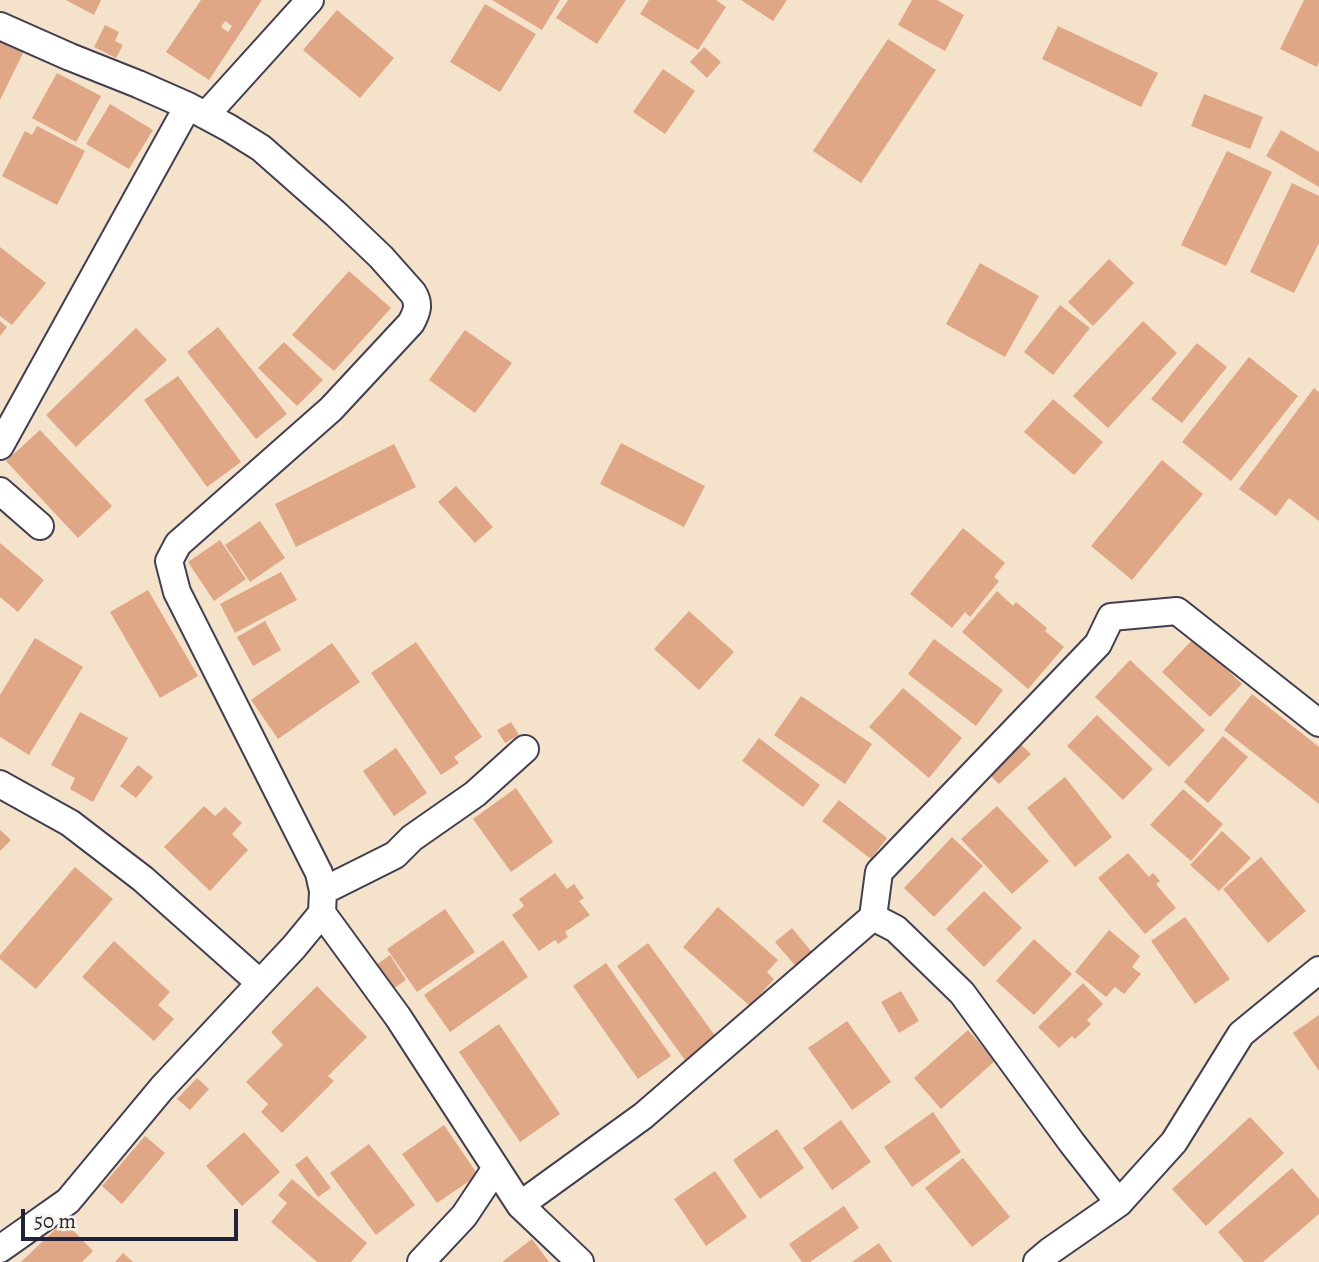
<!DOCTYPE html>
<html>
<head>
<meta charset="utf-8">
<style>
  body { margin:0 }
  #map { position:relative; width:1319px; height:1262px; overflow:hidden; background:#f5e2cb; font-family:Alegreya,serif }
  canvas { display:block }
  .scale { position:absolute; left:21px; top:1209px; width:217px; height:32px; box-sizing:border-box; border:4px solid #22223b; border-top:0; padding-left:9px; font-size:21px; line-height:24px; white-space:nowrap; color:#22223b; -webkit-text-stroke:5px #f7f3e8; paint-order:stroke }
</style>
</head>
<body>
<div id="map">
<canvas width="1319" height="1262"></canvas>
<div class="scale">50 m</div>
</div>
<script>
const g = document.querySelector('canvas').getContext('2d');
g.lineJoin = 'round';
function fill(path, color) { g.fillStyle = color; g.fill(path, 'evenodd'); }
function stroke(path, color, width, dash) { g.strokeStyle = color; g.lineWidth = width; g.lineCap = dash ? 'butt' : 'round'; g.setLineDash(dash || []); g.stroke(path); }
const building = new Path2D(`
  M 66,0 L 101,0 L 94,15 Z
  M 201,0 L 262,0 L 209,80 L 166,52 ZM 225,21 L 232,26 L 228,32 L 221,27 Z
  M 492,0 L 560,0 L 542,30 Z
  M 568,0 L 626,0 L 597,44 L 556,18 Z
  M 649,0 L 716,0 L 726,7 L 698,50 L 640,14 Z
  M 741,0 L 787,0 L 773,21 Z
  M 912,0 L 937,0 L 964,15 L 945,51 L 898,25 Z
  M 1304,0 L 1319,0 L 1319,62 L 1317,67 L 1280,49 Z
  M 485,4 L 536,34 L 500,92 L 450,62 Z
  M 337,10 L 394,58 L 360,98 L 303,50 Z
  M 105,25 L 119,32 L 115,41 L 123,45 L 116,58 L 94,47 Z
  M 1058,26 L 1158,73 L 1141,107 L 1042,59 Z
  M 0,39 L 24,51 L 0,100 Z
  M 888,39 L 936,70 L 861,183 L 813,151 Z
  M 704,47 L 721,62 L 707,78 L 690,62 Z
  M 663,69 L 695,91 L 665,134 L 633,112 Z
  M 57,73 L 101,96 L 76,142 L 32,118 Z
  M 1204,94 L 1263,117 L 1250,149 L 1191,126 Z
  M 110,104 L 153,130 L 129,169 L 86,144 Z
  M 37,126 L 85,151 L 57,205 L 2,176 L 25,131 L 32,135 Z
  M 1281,130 L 1319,152 L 1319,187 L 1266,156 Z
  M 1227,151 L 1272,172 L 1226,266 L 1181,245 Z
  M 1292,183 L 1319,196 L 1319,243 L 1294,293 L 1250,272 Z
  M 0,247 L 46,283 L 12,325 L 0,316 Z
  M 1109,259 L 1134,283 L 1093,326 L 1068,302 Z
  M 980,263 L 1039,296 L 1005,357 L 946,324 Z
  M 349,271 L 391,308 L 334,371 L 292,335 Z
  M 1060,305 L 1090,328 L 1053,375 L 1024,352 Z
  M 0,321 L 7,327 L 0,336 Z
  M 1143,321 L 1177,353 L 1108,428 L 1073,396 Z
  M 218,327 L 287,414 L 256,439 L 187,352 Z
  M 136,328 L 167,360 L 76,447 L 46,415 Z
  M 465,330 L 512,363 L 475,413 L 429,380 Z
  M 284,342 L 323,380 L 297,406 L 258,368 Z
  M 1197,343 L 1227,367 L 1182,423 L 1151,399 Z
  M 1249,357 L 1298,396 L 1231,481 L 1182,442 Z
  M 178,376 L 241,462 L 207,487 L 144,400 Z
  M 1314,388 L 1319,392 L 1319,521 L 1289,498 L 1276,516 L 1239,489 Z
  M 1053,399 L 1103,442 L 1074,475 L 1024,432 Z
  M 40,430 L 112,506 L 78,538 L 6,461 Z
  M 621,443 L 705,486 L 684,527 L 600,484 Z
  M 394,444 L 416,487 L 296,547 L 275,504 Z
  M 1162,460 L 1203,494 L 1132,580 L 1091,546 Z
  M 456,486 L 493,527 L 475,543 L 438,502 Z
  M 260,521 L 285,558 L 250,582 L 225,545 Z
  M 963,528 L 1005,563 L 994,577 L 999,581 L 970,617 L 965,612 L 952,628 L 910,594 Z
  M 220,540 L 246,579 L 214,601 L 188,562 Z
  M 0,543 L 44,580 L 18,612 L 0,597 Z
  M 281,572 L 297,600 L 235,633 L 220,604 Z
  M 148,590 L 198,676 L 160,698 L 110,612 Z
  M 997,591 L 1013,606 L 1016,602 L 1047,628 L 1045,631 L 1064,647 L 1028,689 L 962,632 Z
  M 689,611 L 734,652 L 699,690 L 654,649 Z
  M 265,621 L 281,650 L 253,666 L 237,637 Z
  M 35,638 L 83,667 L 29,755 L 0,737 L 0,695 Z
  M 1194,638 L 1242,684 L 1210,717 L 1162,672 Z
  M 934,639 L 1003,690 L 976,726 L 908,674 Z
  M 416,642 L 482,737 L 454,757 L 459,763 L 441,775 L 371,673 Z
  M 332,643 L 360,682 L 278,739 L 251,700 Z
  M 1130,660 L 1205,730 L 1169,767 L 1095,697 Z
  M 903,688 L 962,738 L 929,778 L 869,727 Z
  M 1252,694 L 1319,747 L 1319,804 L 1224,730 Z
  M 801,696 L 872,744 L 845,784 L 774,735 Z
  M 80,712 L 128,738 L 93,802 L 70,789 L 75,778 L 51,765 Z
  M 1097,715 L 1153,769 L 1123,800 L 1067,746 Z
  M 511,722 L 519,735 L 505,743 L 497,730 Z
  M 1223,736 L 1248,757 L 1208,803 L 1184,782 Z
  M 759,738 L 820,785 L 803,807 L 742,761 Z
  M 1017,741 L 1031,754 L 999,784 L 986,771 Z
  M 396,748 L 427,793 L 394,816 L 363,771 Z
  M 138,765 L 153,777 L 136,798 L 120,786 Z
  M 1065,777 L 1112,837 L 1075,867 L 1027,808 Z
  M 516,788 L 553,842 L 511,872 L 473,819 Z
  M 1183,789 L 1223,824 L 1191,861 L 1150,825 Z
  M 839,800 L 887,838 L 871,859 L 822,821 Z
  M 204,806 L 215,816 L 225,807 L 242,823 L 232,834 L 248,850 L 210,891 L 164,847 Z
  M 997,806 L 1049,861 L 1012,894 L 961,839 Z
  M 0,830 L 11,840 L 0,851 Z
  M 1222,831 L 1251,858 L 1219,891 L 1190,865 Z
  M 952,837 L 983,866 L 934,917 L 904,888 Z
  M 1128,853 L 1149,877 L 1153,873 L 1160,881 L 1156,884 L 1176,908 L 1145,934 L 1098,878 Z
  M 1261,857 L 1306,911 L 1268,943 L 1223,889 Z
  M 75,867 L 113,899 L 36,989 L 0,959 L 0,955 Z
  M 555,873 L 567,889 L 574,884 L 584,898 L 579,901 L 590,915 L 565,932 L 568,937 L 558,944 L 555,940 L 539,951 L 512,915 L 524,906 L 519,899 Z
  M 984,891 L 1022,928 L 984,967 L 946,929 Z
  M 718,907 L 778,960 L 767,972 L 774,979 L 750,1006 L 683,947 Z
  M 445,909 L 475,952 L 417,992 L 387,949 Z
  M 1185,917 L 1230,979 L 1195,1004 L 1151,941 Z
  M 792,928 L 815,956 L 799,970 L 775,942 Z
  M 1109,930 L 1140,956 L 1132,967 L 1141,974 L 1124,994 L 1115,987 L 1106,997 L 1075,972 Z
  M 1034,939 L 1072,974 L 1034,1015 L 996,981 Z
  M 503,940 L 528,977 L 450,1032 L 424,995 Z
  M 114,941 L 170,992 L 158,1005 L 174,1019 L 154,1041 L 82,977 Z
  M 648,943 L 716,1037 L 685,1060 L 617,966 Z
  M 390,955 L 406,980 L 391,990 L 375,966 Z
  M 606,963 L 671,1056 L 638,1079 L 573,986 Z
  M 1083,983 L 1103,1004 L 1087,1020 L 1091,1024 L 1075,1039 L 1072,1036 L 1059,1048 L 1038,1027 Z
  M 317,986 L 367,1037 L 328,1076 L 334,1081 L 282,1133 L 261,1112 L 268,1104 L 246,1082 L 283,1045 L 271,1032 Z
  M 901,991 L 919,1021 L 899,1033 L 881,1002 Z
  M 1319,1015 L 1319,1071 L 1293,1033 Z
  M 847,1021 L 891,1082 L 852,1110 L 808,1048 Z
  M 499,1024 L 560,1114 L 520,1142 L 459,1052 Z
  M 968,1030 L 995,1061 L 941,1109 L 914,1078 Z
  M 197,1078 L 209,1089 L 190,1110 L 177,1099 Z
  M 933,1112 L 961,1152 L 912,1187 L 884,1147 Z
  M 1250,1117 L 1284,1153 L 1206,1226 L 1172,1189 Z
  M 841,1120 L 871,1162 L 832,1190 L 803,1148 Z
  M 444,1125 L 478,1175 L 437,1203 L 402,1154 Z
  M 777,1129 L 804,1168 L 760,1199 L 733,1160 Z
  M 244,1132 L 280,1172 L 242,1206 L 206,1166 Z
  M 145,1136 L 165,1153 L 122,1204 L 102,1186 Z
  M 369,1144 L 415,1205 L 376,1235 L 330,1173 Z
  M 307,1156 L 331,1188 L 318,1197 L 295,1165 Z
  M 963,1158 L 1010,1217 L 972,1247 L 925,1188 Z
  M 1292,1168 L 1319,1199 L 1319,1214 L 1263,1262 L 1244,1262 L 1218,1232 Z
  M 715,1171 L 747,1217 L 706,1246 L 674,1199 Z
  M 292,1179 L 367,1243 L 351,1262 L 317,1262 L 271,1222 L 287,1203 L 278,1195 Z
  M 844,1206 L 859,1228 L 810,1262 L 802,1262 L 789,1244 Z
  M 64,1221 L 93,1251 L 82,1262 L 21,1262 Z
  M 532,1239 L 549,1262 L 502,1262 Z
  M 879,1243 L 892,1262 L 852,1262 Z
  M 123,1253 L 133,1262 L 115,1262 Z`);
const minor = new Path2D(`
  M 0,26 L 70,57 L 138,84 L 188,106 L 229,128 L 261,148 L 337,215 L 381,257 L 413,293 C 420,304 417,312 411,323 L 331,409 L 178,544 L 169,561 L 177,592 L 319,873 L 323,891 L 322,913
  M 206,115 L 310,0
  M 0,446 L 188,106
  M 0,491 L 40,526
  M 0,784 L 70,823 L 143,879 L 260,983
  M 323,891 L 395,855 L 412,838 L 475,794 L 525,749
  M 873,917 L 896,929 L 962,993 L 1072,1143 L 1119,1203
  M 520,1205 L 643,1116 L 873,917 L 879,872 L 1098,644 L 1111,617 L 1177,611 L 1319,723
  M 0,1249 L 68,1201 L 162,1088 L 294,947 L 322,913 L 398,1017 L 520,1205 L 580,1262
  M 421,1262 L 464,1216 L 496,1168
  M 1037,1262 L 1050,1251 L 1119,1203 L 1174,1142 L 1241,1034 L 1319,970`);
fill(building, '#dfa786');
stroke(minor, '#423f51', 30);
stroke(minor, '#fff', 26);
</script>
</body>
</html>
